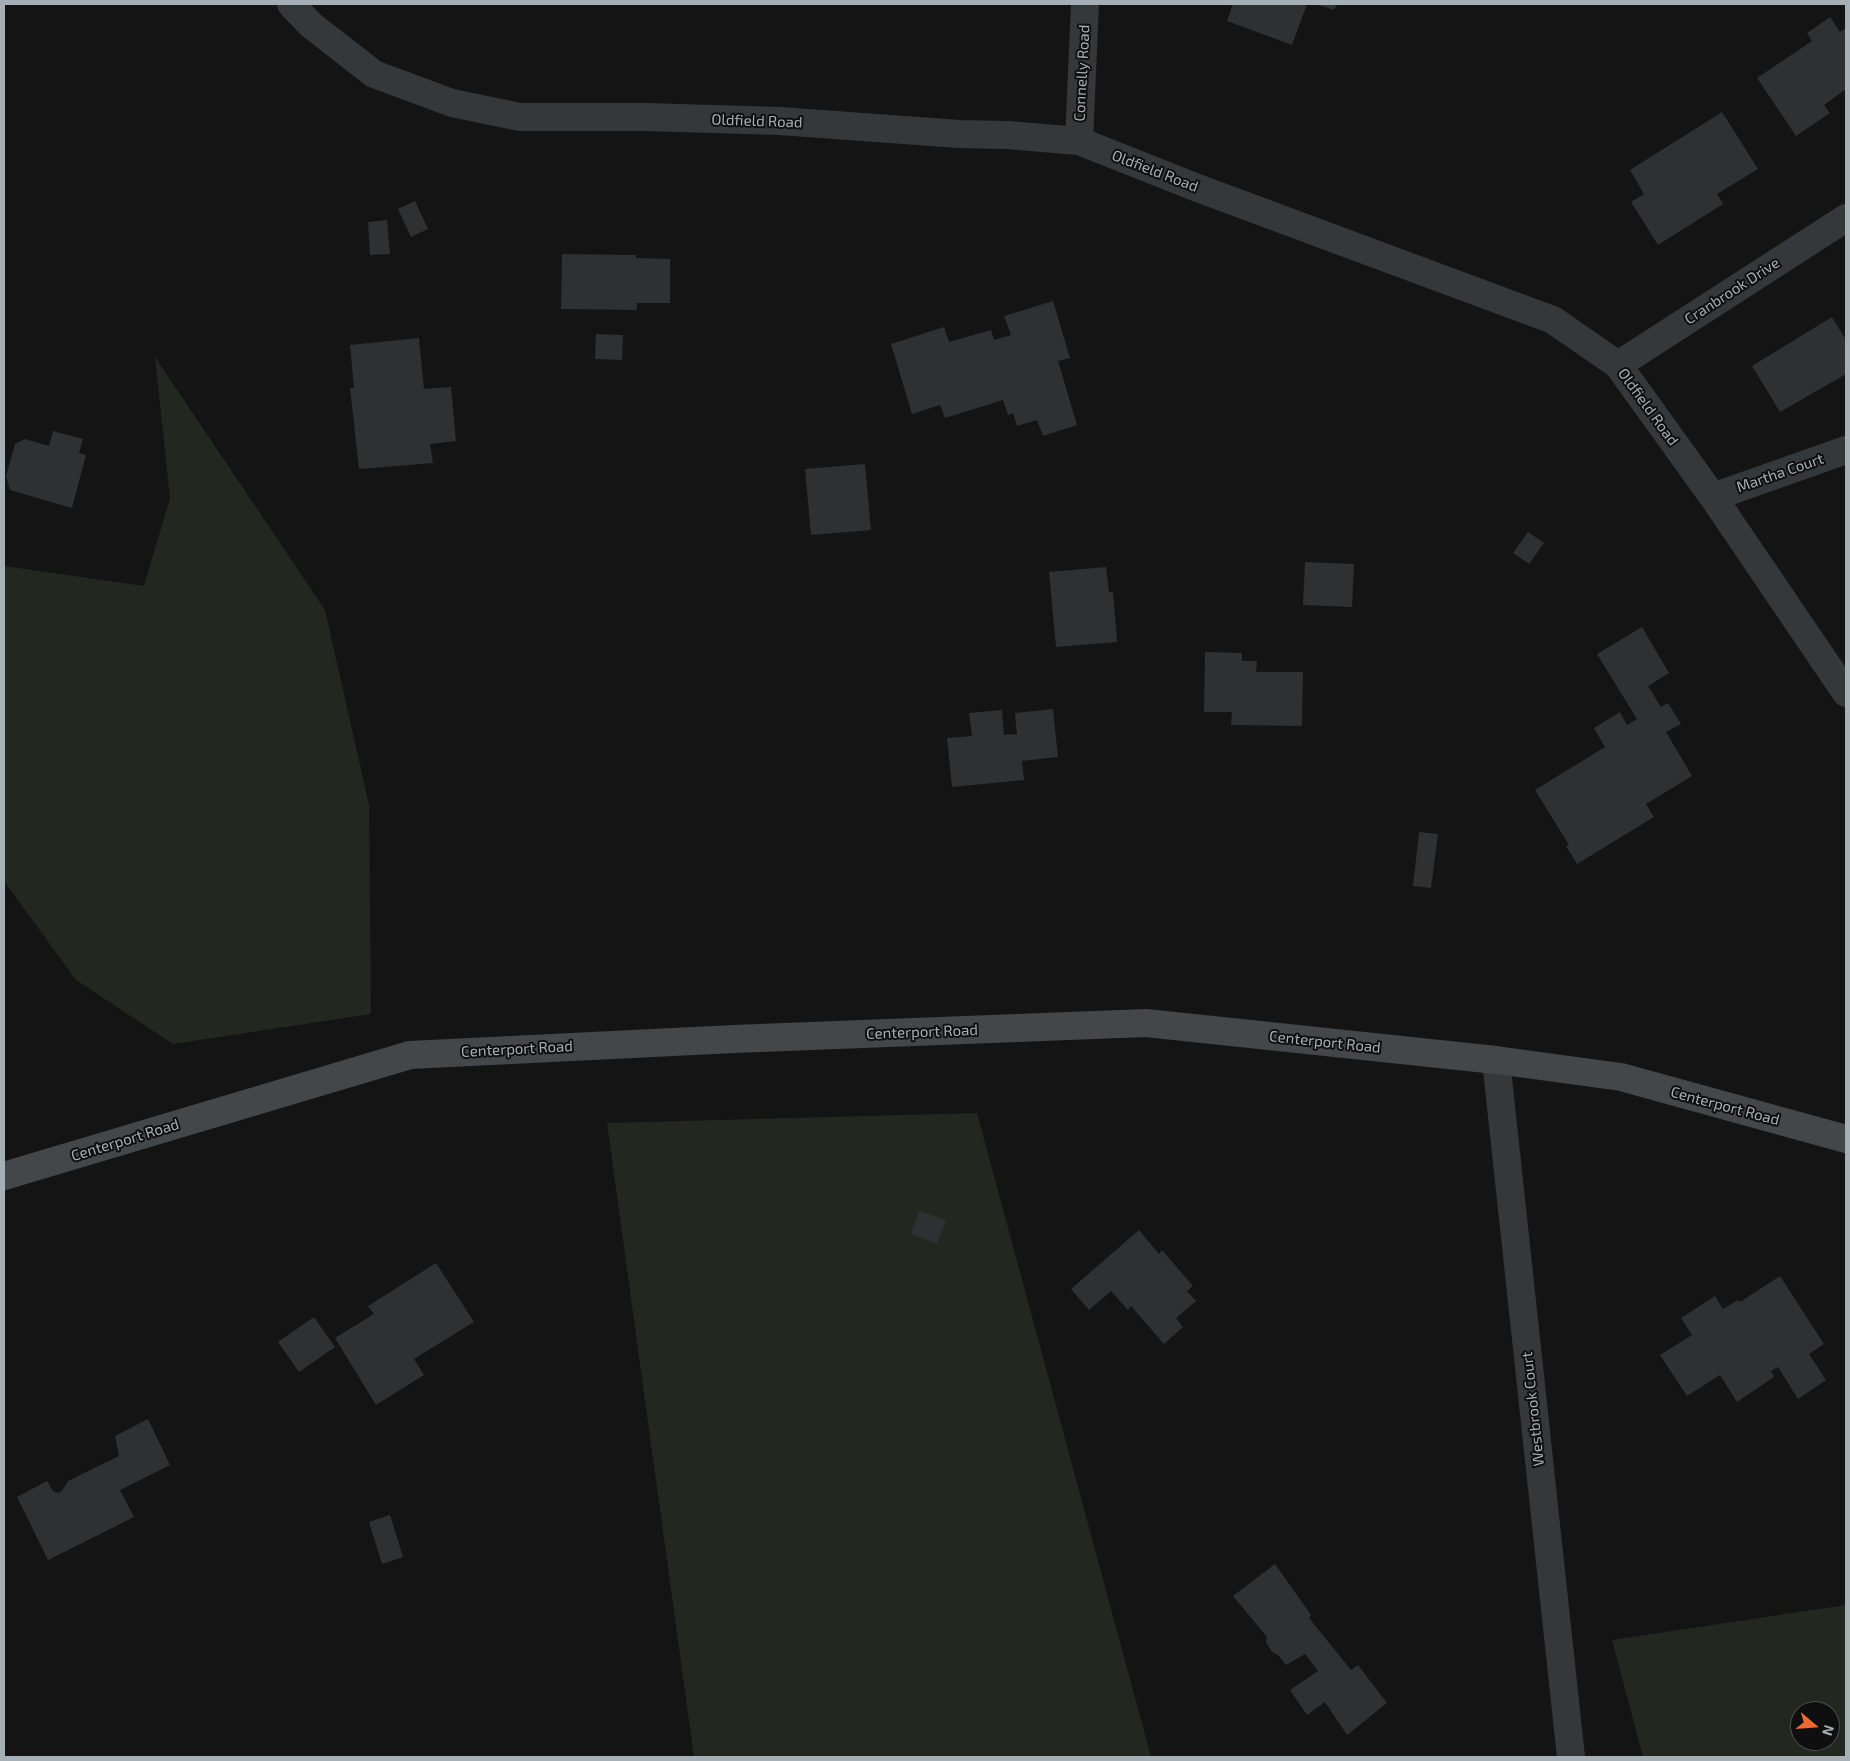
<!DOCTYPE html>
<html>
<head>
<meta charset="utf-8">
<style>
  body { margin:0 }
  #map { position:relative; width:1850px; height:1761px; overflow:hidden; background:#141415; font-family:"Exo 2",sans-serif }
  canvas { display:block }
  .frame { position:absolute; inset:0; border:5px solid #a5b0b6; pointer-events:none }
  .north { position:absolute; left:1790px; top:1701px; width:50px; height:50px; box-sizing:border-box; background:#0f0f10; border:1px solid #4b4f52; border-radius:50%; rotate:108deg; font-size:14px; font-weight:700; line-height:20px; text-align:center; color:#a5b0b6 }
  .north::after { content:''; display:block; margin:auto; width:18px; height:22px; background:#f16730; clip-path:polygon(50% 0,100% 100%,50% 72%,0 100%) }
</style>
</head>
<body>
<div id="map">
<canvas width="1850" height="1761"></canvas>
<div class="frame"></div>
<div class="north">N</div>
</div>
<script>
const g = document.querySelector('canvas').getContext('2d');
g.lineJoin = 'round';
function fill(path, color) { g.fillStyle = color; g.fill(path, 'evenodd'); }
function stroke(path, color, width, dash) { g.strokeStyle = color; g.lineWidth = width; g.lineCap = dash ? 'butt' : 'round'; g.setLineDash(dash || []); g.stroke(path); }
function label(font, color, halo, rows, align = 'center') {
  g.font = font + ' "Exo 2",sans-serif'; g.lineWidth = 4; g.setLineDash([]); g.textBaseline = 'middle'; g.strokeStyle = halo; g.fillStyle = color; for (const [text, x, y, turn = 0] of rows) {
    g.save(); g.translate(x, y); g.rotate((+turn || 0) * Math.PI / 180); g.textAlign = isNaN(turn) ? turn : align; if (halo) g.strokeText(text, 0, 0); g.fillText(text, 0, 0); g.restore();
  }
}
const green = new Path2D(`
  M 155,357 L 325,610 L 369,805 L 371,1014 L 173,1044 L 76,980 L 4,881 L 4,566 L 144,586 L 170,498 Z
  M 977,1113 L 1151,1757 L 694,1757 L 607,1123 Z
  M 1846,1605 L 1846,1757 L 1643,1757 L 1612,1640 ZM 1800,1711 L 1830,1711 L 1830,1741 L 1800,1741 Z`);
const building = new Path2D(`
  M 1233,4 L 1307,4 L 1292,45 L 1227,21 Z
  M 1316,4 L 1337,4 L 1334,10 Z
  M 1830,17 L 1840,32 L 1846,28 L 1846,89 L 1824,105 L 1830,113 L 1796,136 L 1757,78 L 1812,41 L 1807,33 Z
  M 1722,112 L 1758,169 L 1717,194 L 1723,204 L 1658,245 L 1631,202 L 1644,194 L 1630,170 Z
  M 415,201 L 428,229 L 411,237 L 398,209 Z
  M 387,220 L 390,254 L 370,255 L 368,222 Z
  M 562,254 L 636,255 L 636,258 L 670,259 L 670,303 L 637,303 L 637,310 L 561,309 Z
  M 1053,301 L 1070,358 L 1058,361 L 1077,425 L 1043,436 L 1037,420 L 1017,426 L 1013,413 L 1008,415 L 1003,400 L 945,418 L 940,405 L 912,414 L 891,344 L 944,327 L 949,342 L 991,330 L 994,340 L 1011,335 L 1004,316 Z
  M 1832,317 L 1846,340 L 1846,374 L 1780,412 L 1752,366 Z
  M 596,334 L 623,335 L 622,360 L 595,359 Z
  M 419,338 L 424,389 L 451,387 L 456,441 L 430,444 L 433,463 L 359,469 L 350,388 L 354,388 L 350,345 Z
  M 53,431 L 83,439 L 79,453 L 86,455 L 72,508 L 10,490 L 6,476 L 15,444 L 25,439 L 49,446 Z
  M 865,464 L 871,530 L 811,535 L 805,469 Z
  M 1528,532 L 1544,543 L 1529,564 L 1513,553 Z
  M 1305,562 L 1354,564 L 1352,607 L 1303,605 Z
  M 1106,567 L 1109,592 L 1113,592 L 1117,642 L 1056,647 L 1049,572 Z
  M 1642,627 L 1669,673 L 1648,686 L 1661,707 L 1668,703 L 1681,724 L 1666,732 L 1692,776 L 1646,804 L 1654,817 L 1577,864 L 1566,846 L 1569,845 L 1535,790 L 1605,747 L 1594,728 L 1620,712 L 1627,725 L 1637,719 L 1597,654 Z
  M 1205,652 L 1242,653 L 1242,661 L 1257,661 L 1256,672 L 1303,672 L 1302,726 L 1231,725 L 1232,712 L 1204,712 Z
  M 1053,709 L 1058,757 L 1022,761 L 1024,780 L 952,787 L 947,738 L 972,736 L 969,713 L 1002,710 L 1004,735 L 1017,734 L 1015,713 Z
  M 1419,832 L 1438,834 L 1431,888 L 1413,886 Z
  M 919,1211 L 946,1220 L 937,1244 L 911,1234 Z
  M 1139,1230 L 1159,1254 L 1162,1250 L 1193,1286 L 1187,1291 L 1196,1301 L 1176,1318 L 1183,1327 L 1164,1344 L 1131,1306 L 1128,1310 L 1111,1291 L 1089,1310 L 1071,1289 Z
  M 436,1263 L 474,1322 L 414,1359 L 424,1375 L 376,1405 L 335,1338 L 374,1314 L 368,1306 Z
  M 1780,1276 L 1824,1344 L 1809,1354 L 1826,1380 L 1798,1399 L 1778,1367 L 1771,1371 L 1774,1377 L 1737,1402 L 1720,1375 L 1687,1396 L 1660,1355 L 1692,1335 L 1681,1318 L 1715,1296 L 1723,1309 L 1738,1300 L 1740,1302 Z
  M 314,1317 L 335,1347 L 299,1372 L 278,1342 Z
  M 148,1419 L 170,1465 L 120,1490 L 134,1517 L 48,1560 L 17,1497 L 47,1481 L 53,1491 L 58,1493 L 62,1491 L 68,1481 L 119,1456 L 115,1436 Z
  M 390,1515 L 403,1557 L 382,1564 L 369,1522 Z
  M 1275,1564 L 1311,1615 L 1309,1618 L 1351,1670 L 1358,1665 L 1387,1703 L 1347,1735 L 1325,1702 L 1307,1715 L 1290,1690 L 1318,1671 L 1305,1654 L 1286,1665 L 1278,1655 L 1272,1652 L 1266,1642 L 1267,1637 L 1233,1596 Z`);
const street = new Path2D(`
  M 291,4 L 311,25 L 374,74 L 452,103 L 520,117 L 645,117 L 780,121 L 959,134 L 1007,135 L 1079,141 L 1195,187 L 1553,320 L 1618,365 L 1713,497 L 1846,693
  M 1079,141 L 1085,4
  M 1618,365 L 1846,218
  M 1713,497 L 1846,450
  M 1496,1060 L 1571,1757`);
const secondary = new Path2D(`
  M 4,1176 L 410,1055 L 734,1039 L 1146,1023 L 1496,1060 L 1621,1077 L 1846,1139`);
const streetNames = [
  ["Connelly Road",1082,73,-87],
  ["Oldfield Road",757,121,2],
  ["Oldfield Road",1155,171,21],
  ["Cranbrook Drive",1732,291,-33],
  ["Oldfield Road",1648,407,54],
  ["Martha Court",1780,473,-19],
  ["Centerport Road",922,1032,-2],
  ["Centerport Road",1325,1042,6],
  ["Centerport Road",517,1049,-3],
  ["Centerport Road",1725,1106,15],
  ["Centerport Road",125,1140,-17],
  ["Westbrook Court",1533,1409,-96]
];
fill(green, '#222820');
fill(building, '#2f3031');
stroke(street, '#35383a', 28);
stroke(secondary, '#43474a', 28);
label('15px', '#a5b0b6', '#0f0f10', streetNames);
</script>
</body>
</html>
